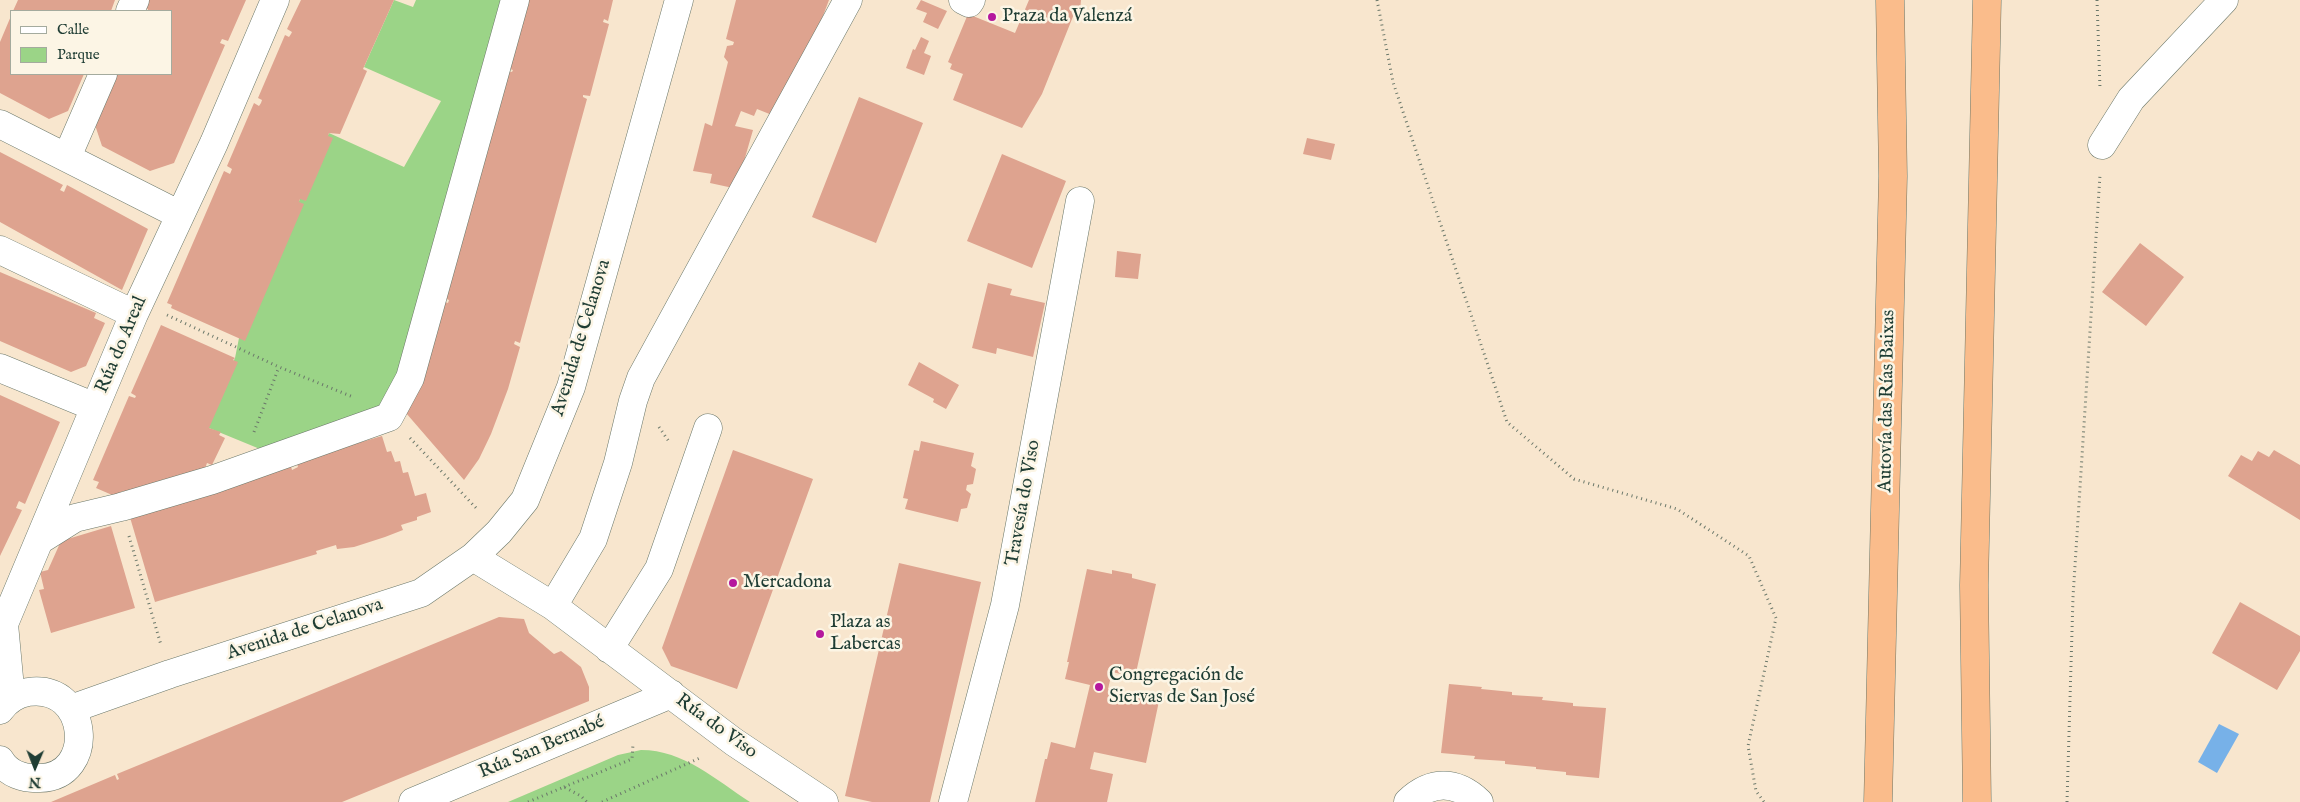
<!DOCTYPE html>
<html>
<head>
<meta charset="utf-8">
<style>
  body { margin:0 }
  #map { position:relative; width:2300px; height:802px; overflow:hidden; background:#f8e6ce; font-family:"IM FELL English",serif }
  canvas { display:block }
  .legend { position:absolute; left:10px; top:10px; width:162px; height:65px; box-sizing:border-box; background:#fcf5e5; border:1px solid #a4ab9e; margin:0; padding:6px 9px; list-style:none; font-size:15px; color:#1f3d34 }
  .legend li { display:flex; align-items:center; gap:10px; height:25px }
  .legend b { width:25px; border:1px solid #a4ab9e }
  .north { position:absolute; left:10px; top:742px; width:50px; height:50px; -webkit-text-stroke:4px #fcf5e5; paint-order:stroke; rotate:181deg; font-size:14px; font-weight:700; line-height:20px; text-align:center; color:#1f3d34 }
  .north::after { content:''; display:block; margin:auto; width:18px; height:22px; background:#1f3d34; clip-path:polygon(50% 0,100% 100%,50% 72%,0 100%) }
</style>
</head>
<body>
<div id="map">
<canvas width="2300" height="802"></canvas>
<ul class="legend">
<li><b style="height:6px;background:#fff"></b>Calle</li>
<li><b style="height:14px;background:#9bd487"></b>Parque</li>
</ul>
<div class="north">N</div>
</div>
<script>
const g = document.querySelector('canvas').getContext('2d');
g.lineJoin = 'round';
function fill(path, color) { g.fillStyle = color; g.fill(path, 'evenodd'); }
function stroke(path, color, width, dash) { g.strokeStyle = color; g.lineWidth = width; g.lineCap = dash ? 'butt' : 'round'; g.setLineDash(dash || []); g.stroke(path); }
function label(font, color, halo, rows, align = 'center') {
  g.font = font + ' "IM FELL English",serif'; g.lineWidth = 5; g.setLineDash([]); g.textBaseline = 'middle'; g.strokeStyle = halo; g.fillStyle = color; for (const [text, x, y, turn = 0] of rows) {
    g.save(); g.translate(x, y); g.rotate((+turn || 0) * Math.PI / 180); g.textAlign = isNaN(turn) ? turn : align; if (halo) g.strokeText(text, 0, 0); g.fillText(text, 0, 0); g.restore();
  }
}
const green = new Path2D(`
  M 394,0 L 413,7 L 416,0 L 515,0 L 389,417 L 277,456 L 204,426 L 235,358 L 239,338 L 329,133 L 404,167 L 441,101 L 364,67 Z
  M 641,750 C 684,750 716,780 750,802 L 508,802 L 618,755 Z`);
const water = new Path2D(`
  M 2219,724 L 2239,734 L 2217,773 L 2198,762 Z`);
const building = new Path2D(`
  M 18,0 L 115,0 L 111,11 L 13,11 Z
  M 146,0 L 246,0 L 228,41 L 222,39 L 220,43 L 225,45 L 174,163 L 150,171 L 102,146 L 94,122 L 115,74 L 171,74 L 171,11 L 148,11 L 148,9 L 143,7 Z
  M 301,0 L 394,0 L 363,69 L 367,71 L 340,134 L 329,133 L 328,136 L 333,138 L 306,201 L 300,199 L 299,202 L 304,204 L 245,341 L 171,308 L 172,305 L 167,303 L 224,171 L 230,174 L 232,169 L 227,166 L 254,103 L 259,106 L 261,103 L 262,100 L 258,98 L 285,35 L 289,37 L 291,34 L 292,32 L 287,29 Z
  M 525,0 L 613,0 L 608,21 L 604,19 L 603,22 L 609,24 L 590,96 L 583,95 L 583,97 L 587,99 L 520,343 L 515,341 L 514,344 L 520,347 L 508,389 L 491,434 L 479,459 L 464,480 L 406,413 L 443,301 L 448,303 L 449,300 L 444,298 L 507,71 L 512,72 L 513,70 L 507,68 Z
  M 736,0 L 829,0 L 818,29 L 772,115 L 757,109 L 754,116 L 741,111 L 735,126 L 753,130 L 740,175 L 733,188 L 710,183 L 712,174 L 693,171 L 705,123 L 712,126 L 728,62 L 724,57 L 727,46 L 733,45 L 734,42 L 726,39 Z
  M 921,0 L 947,11 L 938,29 L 923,22 L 927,13 L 916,9 Z
  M 1029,0 L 1081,0 L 1080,11 L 1076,9 L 1042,94 L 1022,128 L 953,100 L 963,74 L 950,69 L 952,64 L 948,62 L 968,14 L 1015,33 Z
  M 11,16 L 11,74 L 84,74 L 68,111 L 49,119 L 0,93 L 0,42 Z
  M 921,37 L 929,41 L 924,53 L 931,56 L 924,75 L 906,68 L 913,49 L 915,50 Z
  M 859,97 L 923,123 L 876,243 L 812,217 Z
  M 1307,138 L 1335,144 L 1331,160 L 1303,154 Z
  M 0,152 L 63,185 L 60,190 L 64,192 L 67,185 L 148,229 L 122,290 L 0,222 Z
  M 1002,154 L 1066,181 L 1032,268 L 967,241 Z
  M 2140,243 L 2184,277 L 2146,326 L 2102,292 Z
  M 1117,251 L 1141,254 L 1138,279 L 1115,277 Z
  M 0,272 L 96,313 L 94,318 L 105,323 L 86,366 L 71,372 L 0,341 Z
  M 988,283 L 1012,289 L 1010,295 L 1045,303 L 1033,357 L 997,348 L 996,354 L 972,348 Z
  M 161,325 L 235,358 L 233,360 L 238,362 L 209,428 L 221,432 L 219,435 L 225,438 L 212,465 L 207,463 L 203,474 L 187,478 L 180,474 L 177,481 L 169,483 L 163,479 L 159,486 L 149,489 L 143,485 L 140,492 L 130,495 L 122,491 L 119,498 L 96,488 L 99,482 L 93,480 L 129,396 L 135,398 L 136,396 L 131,393 Z
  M 919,362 L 959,385 L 946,409 L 933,402 L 934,399 L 908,385 Z
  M 0,395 L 60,422 L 25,504 L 19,501 L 18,503 L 16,508 L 22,510 L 0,556 Z
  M 382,436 L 387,452 L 391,451 L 395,462 L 400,461 L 403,473 L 408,472 L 415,496 L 426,493 L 431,512 L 417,517 L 417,520 L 401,525 L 403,530 L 385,537 L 354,547 L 337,549 L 336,545 L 316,551 L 317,554 L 155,602 L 129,514 L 289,459 L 292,470 L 298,467 L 296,461 Z
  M 921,441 L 974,453 L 971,466 L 976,469 L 973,484 L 967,485 L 966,490 L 971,494 L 967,508 L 961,509 L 958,522 L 905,509 L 908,499 L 903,498 L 914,450 L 919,451 Z
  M 733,450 L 813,479 L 737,689 L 671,666 L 662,648 Z
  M 2274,450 L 2300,465 L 2300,520 L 2228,476 L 2241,455 L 2252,461 L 2258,451 L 2269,457 Z
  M 111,526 L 135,608 L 51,633 L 39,590 L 44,589 L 40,572 L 48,570 L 61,541 Z
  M 899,563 L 981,582 L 930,802 L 872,802 L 845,796 Z
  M 1087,569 L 1112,574 L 1112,570 L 1132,574 L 1132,578 L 1156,584 L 1135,677 L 1112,672 L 1108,689 L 1159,701 L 1146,763 L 1094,752 L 1090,769 L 1113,774 L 1107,802 L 1035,802 L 1045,759 L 1047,759 L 1051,742 L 1075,748 L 1090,685 L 1065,679 L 1069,662 L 1067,662 Z
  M 2240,602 L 2300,636 L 2300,651 L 2277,690 L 2212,653 Z
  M 499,617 L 524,619 L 529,633 L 554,654 L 561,651 L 581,667 L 589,687 L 589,701 L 342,802 L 51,802 L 115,775 L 117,780 L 119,779 L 117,774 Z
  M 1449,684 L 1482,687 L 1481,689 L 1512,692 L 1512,695 L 1543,697 L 1542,700 L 1573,703 L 1573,706 L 1606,708 L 1599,778 L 1566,775 L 1566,772 L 1536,769 L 1536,767 L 1505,764 L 1505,761 L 1474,759 L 1475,756 L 1441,753 Z`);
const path = new Path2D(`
  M 1377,0 L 1393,82 L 1507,422 L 1574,479 L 1677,509 L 1749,556 L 1776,618 L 1748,746 L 1756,791 L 1764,802
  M 2097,0 L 2100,89
  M 167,315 L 279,367 L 353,397
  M 659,427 L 670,443
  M 254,432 L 279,367
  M 410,438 L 478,510
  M 129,536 L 161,645
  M 564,787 L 632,759 L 633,744
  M 528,802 L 564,787 L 581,796 L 587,802
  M 602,802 L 702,757
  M 2067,802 L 2073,597 L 2100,175`);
const minor = new Path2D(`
  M 963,0 L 969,3 L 971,0
  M 130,11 L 135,0
  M 0,124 L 180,215
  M 2102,145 L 2131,99 L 2224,0
  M 67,157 L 103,74
  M 0,250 L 134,314
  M 0,368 L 95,407
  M 40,540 L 75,518 L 121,507 L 212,480 L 389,417 L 410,378 L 515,0
  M 473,557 L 553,606 L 734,742 L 824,802
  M 553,606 L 593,539 L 618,463 L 633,401 L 641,378 L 848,0
  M 609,649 L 659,569 L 708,428
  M 11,699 L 4,624 L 134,314 L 214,143 L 275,0
  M 71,709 L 170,674 L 421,593 L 473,557 L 499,532 L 525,500 L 571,387 L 679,0
  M 0,710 C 7,700 17,694 28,692 C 90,683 97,777 40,778 C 24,779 8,774 0,760
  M 413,802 L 671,694
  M 953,802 L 1005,605 L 1080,201
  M 1408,802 C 1431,780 1456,780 1479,802`);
const highway = new Path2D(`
  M 1878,802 L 1893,176 L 1890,0
  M 1977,802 L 1974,585 L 1987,0`);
const markers = [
  [992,17,5,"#b5179e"],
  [733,583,5,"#b5179e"],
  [820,634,5,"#b5179e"],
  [1099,687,5,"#b5179e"]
];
const poiNames = [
  ["Praza da Valenzá",1002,17],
  ["Mercadona",743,583],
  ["Plaza as",830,623],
  ["Labercas",830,645],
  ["Congregación de",1109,676],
  ["Siervas de San José",1109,698]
];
const streetNames = [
  ["Avenida de Celanova",582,338,-73],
  ["Rúa do Areal",122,345,-67],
  ["Autovía das Rías Baixas",1888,401,-89],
  ["Travesía do Viso",1024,503,-80],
  ["Avenida de Celanova",305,630,-18],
  ["Rúa do Viso",716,727,36],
  ["Rúa San Bernabé",542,748,-23]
];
fill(green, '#9bd487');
fill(water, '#77b1e8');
fill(building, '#dea38f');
stroke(minor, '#6b786a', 29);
stroke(highway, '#6b786a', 29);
stroke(path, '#6b786a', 3, [1, 4]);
stroke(minor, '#fff', 28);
stroke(highway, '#fabc8b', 28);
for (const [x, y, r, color] of markers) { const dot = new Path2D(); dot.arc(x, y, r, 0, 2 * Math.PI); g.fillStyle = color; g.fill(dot); stroke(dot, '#fcf5e5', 2); }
label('19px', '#1f3d34', '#fcf5e5', poiNames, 'left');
label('19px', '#1f3d34', '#fcf5e5', streetNames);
</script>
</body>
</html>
